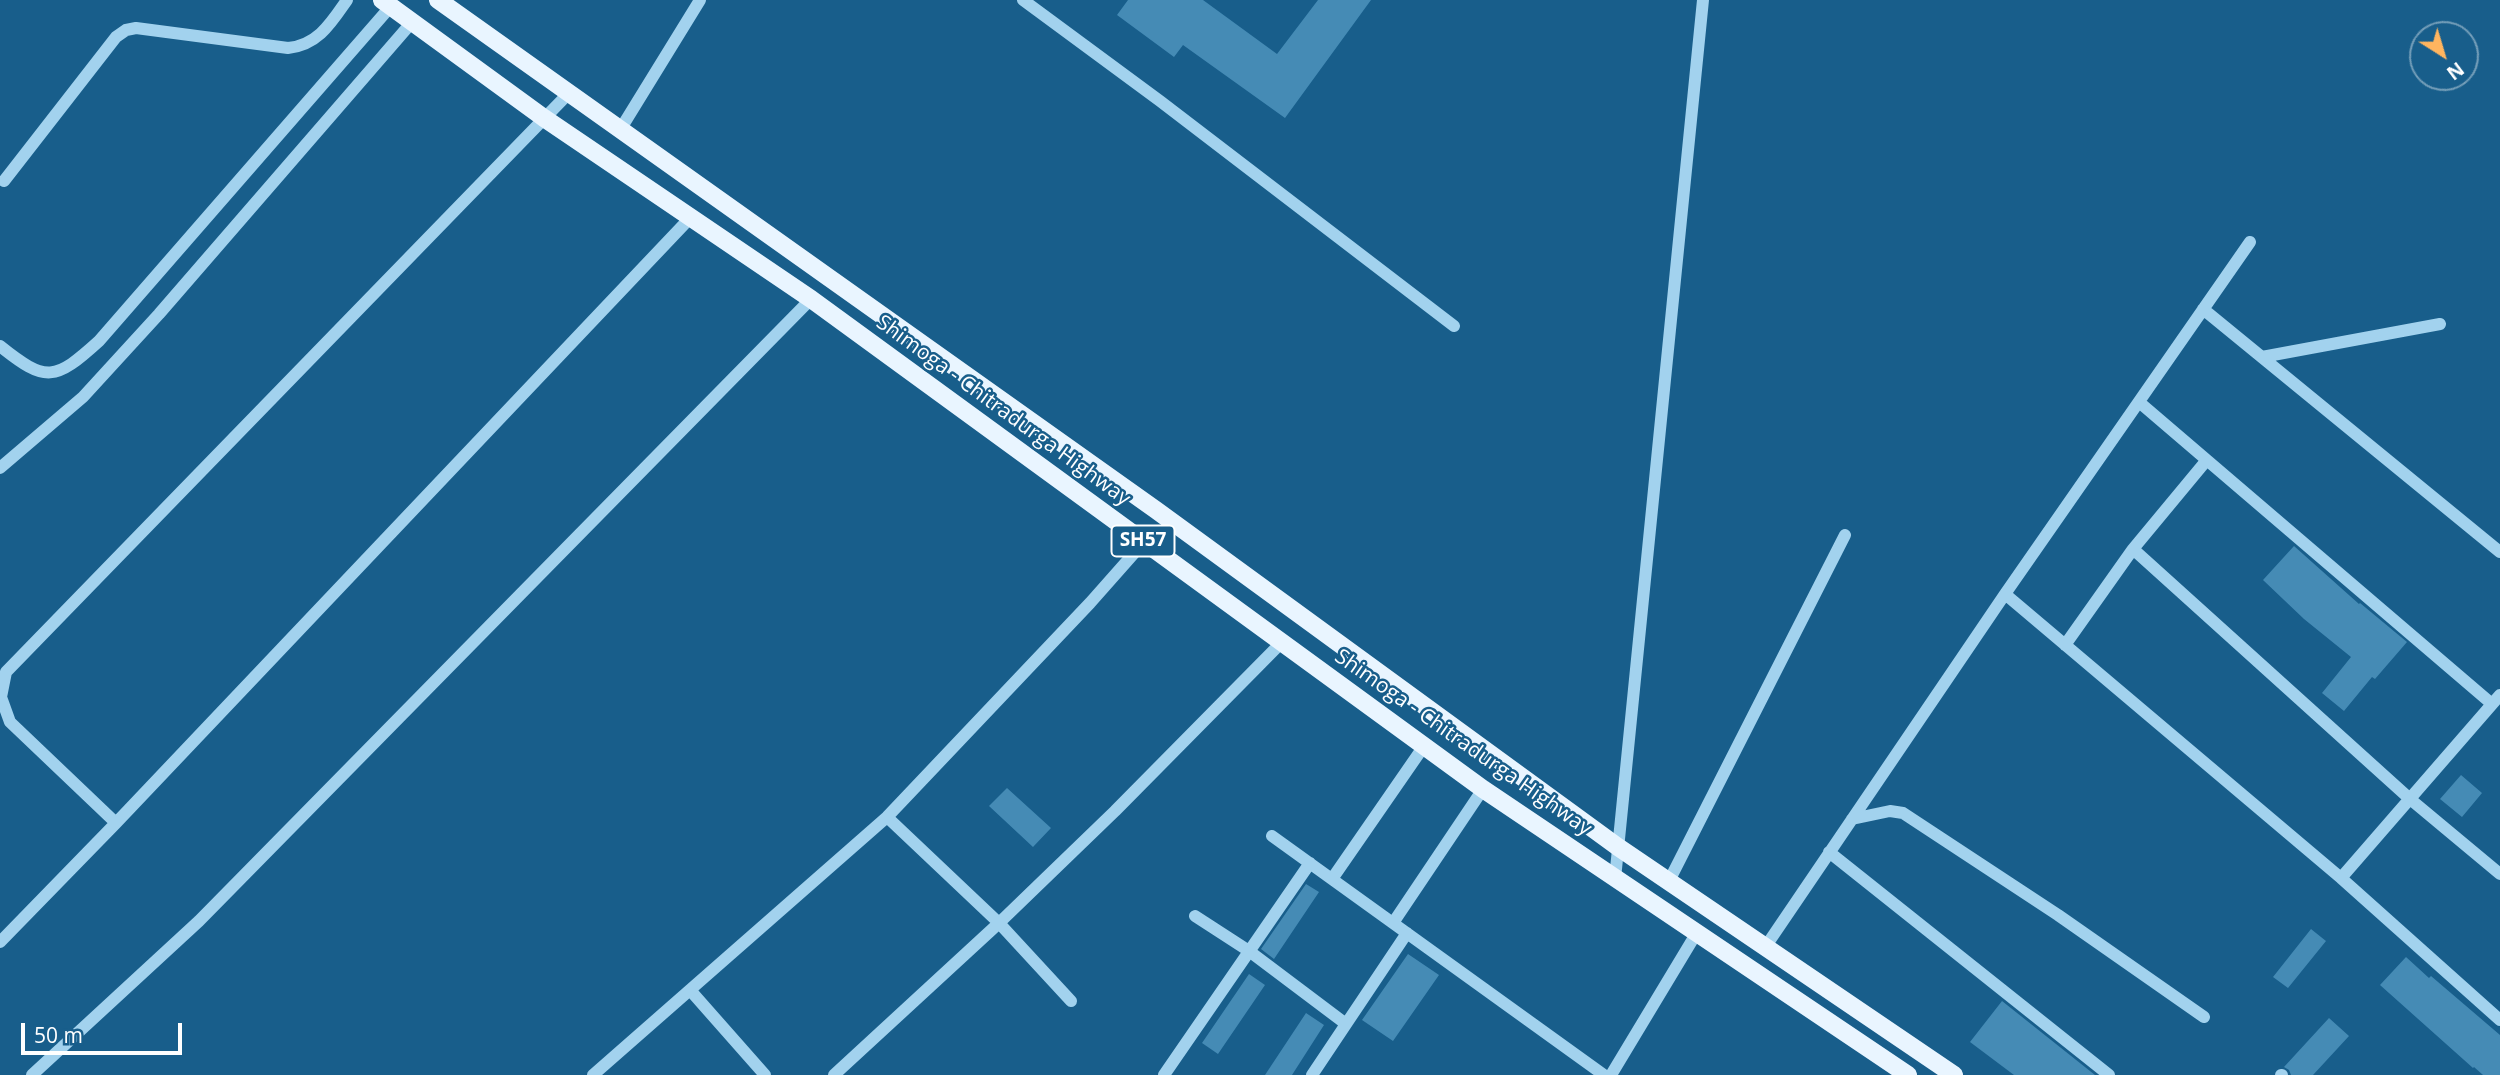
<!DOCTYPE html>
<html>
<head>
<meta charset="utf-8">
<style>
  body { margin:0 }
  #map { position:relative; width:2500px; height:1075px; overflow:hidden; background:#185e8b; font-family:"Open Sans",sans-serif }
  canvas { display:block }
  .north { position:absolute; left:2409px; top:21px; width:70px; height:70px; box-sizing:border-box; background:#185e8b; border:2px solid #749eb9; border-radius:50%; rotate:143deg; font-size:19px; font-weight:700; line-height:28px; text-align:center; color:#fff }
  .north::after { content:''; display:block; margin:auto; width:24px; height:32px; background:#ffb55f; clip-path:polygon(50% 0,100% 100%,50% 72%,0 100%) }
  .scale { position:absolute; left:21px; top:1023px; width:161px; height:32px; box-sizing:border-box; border:4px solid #fff; border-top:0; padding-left:9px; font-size:21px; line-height:24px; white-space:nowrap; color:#fff; -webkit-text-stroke:5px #185e8b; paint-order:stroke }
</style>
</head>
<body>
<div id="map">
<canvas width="2500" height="1075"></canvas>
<div class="north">N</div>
<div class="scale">50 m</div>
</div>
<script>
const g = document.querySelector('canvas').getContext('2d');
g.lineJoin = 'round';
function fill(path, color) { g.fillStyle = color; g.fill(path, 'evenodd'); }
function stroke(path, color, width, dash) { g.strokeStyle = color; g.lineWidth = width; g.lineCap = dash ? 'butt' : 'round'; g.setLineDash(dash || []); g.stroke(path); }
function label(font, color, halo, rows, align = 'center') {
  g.font = font + ' "Open Sans",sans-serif'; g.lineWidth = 5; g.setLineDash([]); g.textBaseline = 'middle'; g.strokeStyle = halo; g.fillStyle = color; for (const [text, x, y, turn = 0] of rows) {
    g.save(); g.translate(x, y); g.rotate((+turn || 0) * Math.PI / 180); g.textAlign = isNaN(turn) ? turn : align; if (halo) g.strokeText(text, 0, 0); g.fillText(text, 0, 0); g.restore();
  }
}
const building = new Path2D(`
  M 1128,0 L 1203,0 L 1277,54 L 1318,0 L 1371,0 L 1285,118 L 1183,45 L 1174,57 L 1117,15 Z
  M 2294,546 L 2359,604 L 2360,603 L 2407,642 L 2375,679 L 2372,677 L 2344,711 L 2322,693 L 2351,657 L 2304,619 L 2263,580 Z
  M 2461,775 L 2482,793 L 2462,817 L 2440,799 Z
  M 1007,788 L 1051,828 L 1033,847 L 989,806 Z
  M 1306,884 L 1319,892 L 1274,959 L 1261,949 Z
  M 2311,929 L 2326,941 L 2288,988 L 2273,977 Z
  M 1408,954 L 1439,975 L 1393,1041 L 1362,1020 Z
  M 2406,957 L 2429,978 L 2431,976 L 2500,1035 L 2500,1075 L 2483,1075 L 2474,1067 L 2473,1068 L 2380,985 Z
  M 1249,974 L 1265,985 L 1218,1054 L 1202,1043 Z
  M 2002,1001 L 2095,1075 L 2014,1075 L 1970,1042 Z
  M 1306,1013 L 1324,1025 L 1292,1075 L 1265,1075 Z
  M 2329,1018 L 2349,1036 L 2313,1075 L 2291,1075 L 2289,1070 L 2284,1067 Z`);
const minor = new Path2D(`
  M 1023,0 L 1160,101 L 1454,326
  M 620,130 L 700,0
  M 4,181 L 116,37 L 126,30 L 136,28 L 288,48 C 318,45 331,23 347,0
  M 2203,309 L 2500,552
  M 0,346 C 46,383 55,381 99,341 L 391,6
  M 2262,357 L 2440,324
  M 2139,402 L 2492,704
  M 0,468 L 83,397 L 159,314 L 413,21
  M 2133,549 L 2410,799 L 2500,874
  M 2005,594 L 2341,878 L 2500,1020
  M 2065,645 L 2133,549 L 2206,461
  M 887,817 L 999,923 L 1071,1001
  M 1852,819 L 1890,811 L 1903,813 L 2058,915 L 2204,1017
  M 116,823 L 10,722 L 1,697 L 6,672 L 569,93
  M 1272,836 L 1604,1075
  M 1829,852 L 2109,1075
  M 2341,878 L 2500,695
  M 1332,879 L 1424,746
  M 1615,879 L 1703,0
  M 1669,881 L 1845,535
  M 1195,916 L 1249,951 L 1346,1024
  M 1393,923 L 1483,789
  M 0,942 L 116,823 L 691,217
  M 1766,946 L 2005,594 L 2250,242
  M 690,990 L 765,1075
  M 32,1075 L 199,921 L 811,299
  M 593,1075 L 887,817 L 1090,603 L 1144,542
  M 834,1075 L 999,923 L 1115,811 L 1282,642
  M 1164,1075 L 1310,863
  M 1312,1075 L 1407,933
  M 1611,1075 L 1696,934
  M 2281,1075 L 2282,1075`);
const major = new Path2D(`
  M 382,0 L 544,118 L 811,299 L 1483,789 L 1908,1075
  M 438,0 L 1156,510 L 1618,847 L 1954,1075`);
const shields = [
  [1143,541,63]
];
const shieldNames = [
  ["SH57",1143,541]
];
const streetNames = [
  ["Shimoga - Chitradurga Highway",1003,411,36],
  ["Shimoga - Chitradurga Highway",1463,743,35]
];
fill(building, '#458bb5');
stroke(minor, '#a2d2ee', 12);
stroke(major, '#e9f5ff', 18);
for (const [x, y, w] of shields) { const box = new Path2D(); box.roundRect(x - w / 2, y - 15.5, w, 31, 5); g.fillStyle = '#185e8b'; g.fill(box); stroke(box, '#fff', 2); }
label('bold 19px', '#fff', null, shieldNames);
label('21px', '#fff', '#185e8b', streetNames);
</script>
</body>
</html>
